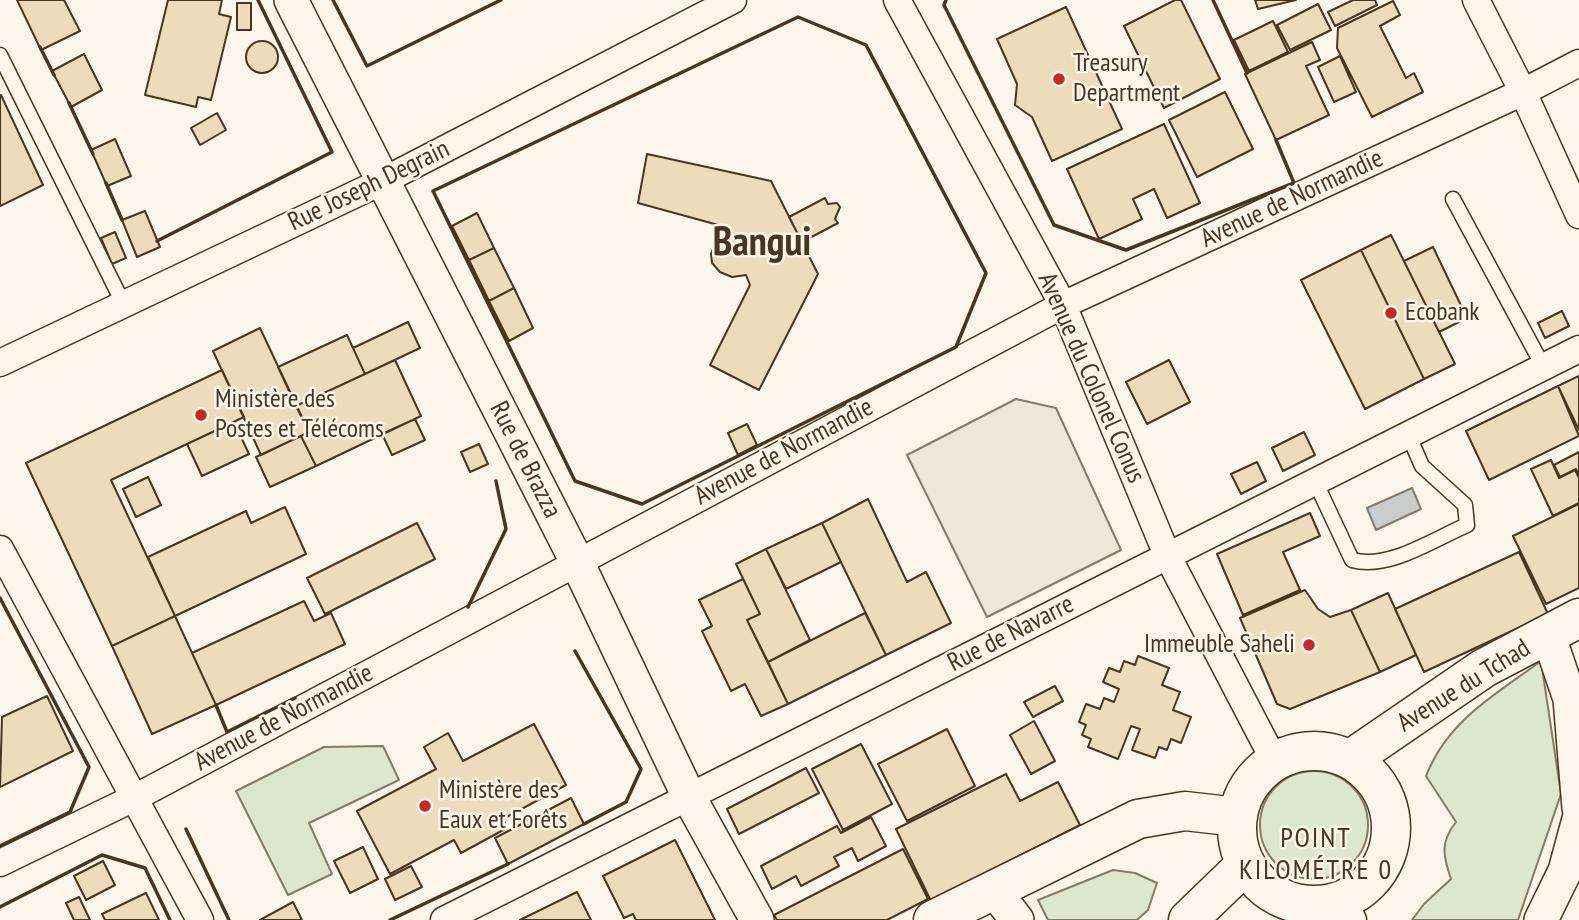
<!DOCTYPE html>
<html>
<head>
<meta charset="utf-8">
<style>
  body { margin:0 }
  canvas { display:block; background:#fbf6e9 }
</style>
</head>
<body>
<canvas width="1579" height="920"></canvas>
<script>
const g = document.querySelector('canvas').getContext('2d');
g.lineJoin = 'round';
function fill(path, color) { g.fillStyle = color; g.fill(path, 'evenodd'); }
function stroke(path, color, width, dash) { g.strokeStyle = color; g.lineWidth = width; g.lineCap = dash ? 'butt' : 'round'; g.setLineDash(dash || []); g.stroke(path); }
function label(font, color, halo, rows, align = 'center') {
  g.font = font + ' "PT Sans Narrow",sans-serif'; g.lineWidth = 5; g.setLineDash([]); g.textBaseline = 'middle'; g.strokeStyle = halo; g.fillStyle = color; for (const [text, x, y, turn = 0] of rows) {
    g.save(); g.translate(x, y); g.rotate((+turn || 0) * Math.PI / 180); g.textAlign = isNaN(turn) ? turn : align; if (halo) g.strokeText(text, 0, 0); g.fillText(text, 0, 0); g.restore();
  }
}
const green = new Path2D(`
  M 1541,661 L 1561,794 L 1518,920 L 1412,920 L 1424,904 L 1451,879 C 1443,856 1440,842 1456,822 L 1426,776 C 1448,720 1495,695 1541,661 Z
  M 383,746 L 399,780 L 309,823 L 332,874 L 288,895 L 236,791 L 324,747 Z
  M1260 825a54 54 0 1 1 108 0a54 54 0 1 1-108 0Z
  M 1113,870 L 1135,873 L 1157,883 L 1148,910 L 1137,920 L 1048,920 L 1038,900 Z`);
const parking = new Path2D(`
  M 1016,399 L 1056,408 L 1121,550 L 987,617 L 907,455 Z`);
const water = new Path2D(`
  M 1412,488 L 1421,509 L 1376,530 L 1367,508 Z`);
const building = new Path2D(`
  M 17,0 L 64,0 L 80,31 L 41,50 Z
  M 168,0 L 222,0 L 219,14 L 231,17 L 211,100 L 198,97 L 196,107 L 145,95 Z
  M 1175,0 L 1181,0 L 1220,79 L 1164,108 L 1124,26 Z
  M 1255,0 L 1296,0 L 1258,9 Z
  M 1353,0 L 1375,0 L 1377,5 L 1335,26 L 1328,12 Z
  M 1393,1 L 1400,15 L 1380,26 L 1406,78 L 1414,73 L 1423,92 L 1372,117 L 1337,48 L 1338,28 Z
  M 237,3 L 251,3 L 251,30 L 237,30 Z
  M 1318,4 L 1331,30 L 1290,50 L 1277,25 Z
  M 1066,7 L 1122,129 L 1052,161 L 1032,117 L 1015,105 L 1017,84 L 997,39 Z
  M 1273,21 L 1288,52 L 1249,71 L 1234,40 Z
  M246 57a16 16 0 1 1 32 0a16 16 0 1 1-32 0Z
  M 1312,42 L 1320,60 L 1306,66 L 1329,115 L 1276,140 L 1245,74 Z
  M 84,54 L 102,90 L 71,107 L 52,71 Z
  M 1340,56 L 1356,92 L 1334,102 L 1318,67 Z
  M 1225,92 L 1253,149 L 1197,177 L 1169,120 Z
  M 1,95 L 43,185 L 0,206 L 0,96 Z
  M 217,113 L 226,130 L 200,145 L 191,128 Z
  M 1164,124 L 1200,203 L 1167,218 L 1154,189 L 1133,199 L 1142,219 L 1099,239 L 1067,169 Z
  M 115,139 L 131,176 L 107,186 L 91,150 Z
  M 647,154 L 771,181 L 818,274 L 759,390 L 710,365 L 750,285 L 746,275 L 732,277 L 720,272 L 712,263 L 711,254 L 715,244 L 730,231 L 722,226 L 638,203 Z
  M 825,198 L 828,204 L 837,203 L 840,207 L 835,219 L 838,223 L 802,242 L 789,217 Z
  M 145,211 L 160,247 L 137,257 L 122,220 Z
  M 477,213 L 494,248 L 469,260 L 452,226 Z
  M 115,232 L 126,258 L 112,264 L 101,238 Z
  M 1391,235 L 1455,364 L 1424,379 L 1361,250 Z
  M 1433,247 L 1467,318 L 1439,332 L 1404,261 Z
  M 494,248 L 514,288 L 489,301 L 469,260 Z
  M 1361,250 L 1424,379 L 1365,409 L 1301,280 Z
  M 514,288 L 533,328 L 509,341 L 489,301 Z
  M 1562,311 L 1569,326 L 1545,338 L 1538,323 Z
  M 408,322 L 420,348 L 365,374 L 353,348 Z
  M 260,328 L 309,432 L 261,455 L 213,351 Z
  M 347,335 L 365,374 L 296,406 L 278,367 Z
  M 395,360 L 421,416 L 316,466 L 301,436 L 309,432 L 296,406 Z
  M 1169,360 L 1190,402 L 1147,424 L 1126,382 Z
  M 222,370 L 244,417 L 111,480 L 175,616 L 112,646 L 26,463 Z
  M 1579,376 L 1579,430 L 1558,386 Z
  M 1558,386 L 1579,436 L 1489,480 L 1466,431 Z
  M 415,419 L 425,440 L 392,455 L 382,434 Z
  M 234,422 L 249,454 L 202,476 L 187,444 Z
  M 747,424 L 757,445 L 738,455 L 728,433 Z
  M 1304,432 L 1315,455 L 1283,471 L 1272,448 Z
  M 301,436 L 316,466 L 270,487 L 256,457 Z
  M 479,444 L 488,464 L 470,472 L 461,452 Z
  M 1579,452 L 1579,476 L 1576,469 L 1560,477 L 1554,465 Z
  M 1551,460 L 1559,478 L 1575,470 L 1579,478 L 1579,503 L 1553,516 L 1531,469 Z
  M 1257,462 L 1266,481 L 1241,494 L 1231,474 Z
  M 148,477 L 161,505 L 136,517 L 123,489 Z
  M 868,499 L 907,582 L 926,572 L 951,623 L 886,655 L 822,523 Z
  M 1579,504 L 1579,588 L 1546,604 L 1513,536 Z
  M 285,507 L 306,554 L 175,616 L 148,557 L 246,511 L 251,523 Z
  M 1310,513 L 1320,536 L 1283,552 L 1300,590 L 1243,615 L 1217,554 Z
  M 417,523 L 435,559 L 325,614 L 307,578 Z
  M 822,523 L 841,562 L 786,589 L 766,549 Z
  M 766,549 L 810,640 L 768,662 L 747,620 L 760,614 L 736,564 Z
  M 1519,552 L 1548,614 L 1424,672 L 1395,609 Z
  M 743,579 L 760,614 L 747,620 L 788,704 L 761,716 L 745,684 L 731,691 L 702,631 L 712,626 L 699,600 Z
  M 1305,590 L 1318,609 L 1330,617 L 1351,610 L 1380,672 L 1290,709 L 1277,704 L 1240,618 Z
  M 1388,593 L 1416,655 L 1380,672 L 1351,610 Z
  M 304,601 L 314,621 L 331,613 L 345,644 L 216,705 L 192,653 Z
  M 865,613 L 886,655 L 788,704 L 768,662 Z
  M 175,616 L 216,705 L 152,734 L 112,646 Z
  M 1138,656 L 1169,668 L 1162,685 L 1180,692 L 1173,710 L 1191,717 L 1181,743 L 1171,739 L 1167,750 L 1159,747 L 1155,758 L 1132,750 L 1140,729 L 1131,726 L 1118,759 L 1088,747 L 1091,739 L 1082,735 L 1086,725 L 1079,722 L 1086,704 L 1100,709 L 1104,698 L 1114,702 L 1119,689 L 1103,682 L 1109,668 L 1120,672 L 1124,661 L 1135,665 Z
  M 1055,686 L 1063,701 L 1033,717 L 1024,702 Z
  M 47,696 L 73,751 L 0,787 L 2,717 Z
  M 1034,721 L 1055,761 L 1031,774 L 1010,735 Z
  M 534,724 L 566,785 L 503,819 L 507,828 L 461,853 L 454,840 L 390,874 L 357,811 L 436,769 L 424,747 L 448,733 L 463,761 Z
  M 947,729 L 975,786 L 907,821 L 878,764 Z
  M 861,744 L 892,804 L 843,830 L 812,769 Z
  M 806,768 L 819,793 L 739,834 L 727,809 Z
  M 1006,774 L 1020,801 L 1058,782 L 1080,825 L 931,901 L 896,829 Z
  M 571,798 L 584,824 L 508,864 L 495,838 Z
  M 871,817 L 886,846 L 858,861 L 852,848 L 834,857 L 839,866 L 801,886 L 796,876 L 772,889 L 761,866 L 837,826 L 841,833 Z
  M 675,840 L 715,920 L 636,920 L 633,914 L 624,918 L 603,876 Z
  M 363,847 L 378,879 L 350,893 L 334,861 Z
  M 903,849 L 928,899 L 887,920 L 777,920 L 774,915 Z
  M 103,861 L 115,885 L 86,900 L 74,876 Z
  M 411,866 L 422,887 L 395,900 L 385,879 Z
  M 577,892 L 591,920 L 520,920 Z
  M 146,893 L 159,920 L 105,920 L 102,914 Z
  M 79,897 L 90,920 L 74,920 L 66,903 Z
  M 293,902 L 302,920 L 260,920 Z`);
const service = new Path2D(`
  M 0,55 L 123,303
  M 1453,199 L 1543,366
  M 1315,481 L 1352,560 C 1389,570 1432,540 1467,525 L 1465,505 L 1422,466 L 1408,434`);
const minor = new Path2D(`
  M 897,0 L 1063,305 L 1167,555 L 1275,762
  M 1476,0 L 1523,92 L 1579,215
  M 0,363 L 381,182 L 733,0
  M 0,549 L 200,920
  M 0,863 L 136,797 L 1063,305 L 1523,92 L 1579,63
  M 1344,901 L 1353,920
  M 444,920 L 1579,349`);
const tertiary = new Path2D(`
  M 291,0 L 577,562 L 689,797 L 757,920
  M 1548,634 L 1570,699 L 1579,808
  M 993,889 L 1017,920
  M 1541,920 L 1565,871 L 1579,819`);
const primary = new Path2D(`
  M1237 828a77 77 0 1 1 154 0a77 77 0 1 1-154 0Z
  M 1351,759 L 1484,668 L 1579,618
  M 933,920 L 1138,819 L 1185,811 L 1238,817
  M 1188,920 L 1245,865`);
const wall = new Path2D(`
  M 333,0 L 367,66 L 501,0
  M 946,0 L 944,5 L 1054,225 L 1126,250 L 1294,183 L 1276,140
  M 1213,0 L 1247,73
  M 798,17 L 866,45 L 986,273 L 956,347 L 642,504 L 575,481 L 433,191 Z
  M 40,47 L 54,75
  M 69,103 L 93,154
  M 106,183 L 122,220
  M 157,241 L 332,152 L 258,0
  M 0,598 L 89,767 L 70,812 L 0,846
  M 468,607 L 506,529 L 496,481
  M 575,651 L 641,769 L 626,802 L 584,824
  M 216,705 L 227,732 L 295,698
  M 186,829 L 229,920
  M 0,907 L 102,855 L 145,868 L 170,920
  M 390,920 L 508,864`);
const markers = [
  [1059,79,7,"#c62828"],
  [1391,313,7,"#c62828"],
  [201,415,7,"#c62828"],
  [1309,645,7,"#c62828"],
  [425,806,7,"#c62828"]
];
const poiNames = [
  ["Treasury",1073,64],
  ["Department",1073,94],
  ["Ecobank",1405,313],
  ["Ministère des",215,400],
  ["Postes et Télécoms",215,430],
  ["Immeuble Saheli",1295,645,"right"],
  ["Ministère des",439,791],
  ["Eaux et Forêts",439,821]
];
const streetNames = [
  ["Rue Joseph Degrain",369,186,-26],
  ["Avenue de Normandie",1292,199,-25],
  ["Avenue du Colonel Conus",1091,378,66],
  ["Avenue de Normandie",784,452,-28],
  ["Rue de Brazza",525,460,63],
  ["Rue de Navarre",1011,634,-27],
  ["Avenue du Tchad",1464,686,-32],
  ["Avenue de Normandie",284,718,-28]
];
const neighbourhoodNames = [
  ["POINT",1316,839],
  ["KILOMÉTRE 0",1316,871]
];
const townNames = [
  ["Bangui",762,244]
];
fill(green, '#dce7d0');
stroke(green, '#887966', 2);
fill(parking, '#ede7d9');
stroke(parking, '#887966', 2);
fill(water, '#c9cecd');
stroke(water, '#887966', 2);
fill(building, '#ecdcbc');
stroke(building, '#4a3520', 2);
stroke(service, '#4a3520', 17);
stroke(minor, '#4a3520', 29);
stroke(tertiary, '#4a3520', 36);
stroke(primary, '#4a3520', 41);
stroke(service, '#fbf6e9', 14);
stroke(minor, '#fbf6e9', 26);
stroke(tertiary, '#fbf6e9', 33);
stroke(primary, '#fbf6e9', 38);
stroke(wall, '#4a3520', 3.5);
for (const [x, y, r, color] of markers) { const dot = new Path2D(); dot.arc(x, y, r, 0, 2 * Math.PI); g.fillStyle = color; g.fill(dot); stroke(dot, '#fbf6e9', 2.5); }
label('26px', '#4a3520', '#fbf6e9', poiNames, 'left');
label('26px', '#4a3520', '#fbf6e9', streetNames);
g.letterSpacing = '2px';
label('28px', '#4a3520', '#fbf6e9', neighbourhoodNames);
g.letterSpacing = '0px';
label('bold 40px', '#4a3520', '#fbf6e9', townNames);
</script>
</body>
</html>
